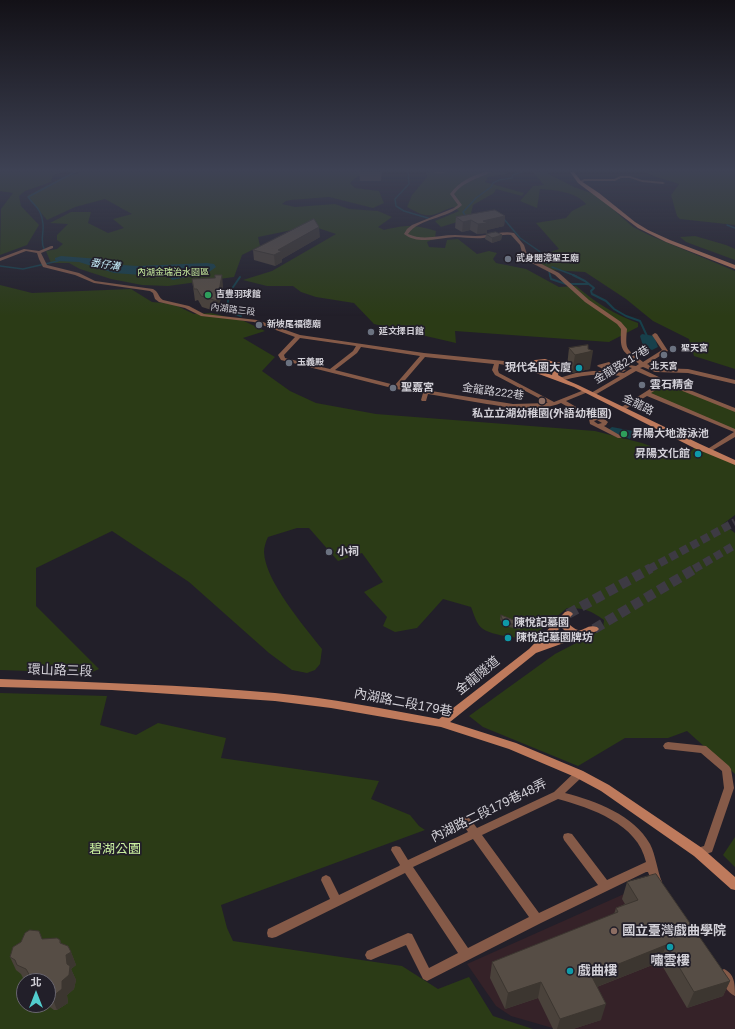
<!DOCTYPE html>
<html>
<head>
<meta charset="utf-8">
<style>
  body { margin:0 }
  #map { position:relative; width:735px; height:1029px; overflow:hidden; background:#221f29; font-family:Helvetica,"Noto Sans TC",sans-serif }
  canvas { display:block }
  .north { position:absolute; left:16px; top:973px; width:40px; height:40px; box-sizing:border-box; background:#221f29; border:1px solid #69666f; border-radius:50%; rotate:0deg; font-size:11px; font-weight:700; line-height:16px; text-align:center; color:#d3d1d8 }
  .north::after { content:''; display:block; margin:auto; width:14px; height:18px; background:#52cdce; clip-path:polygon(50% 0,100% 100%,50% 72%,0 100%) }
</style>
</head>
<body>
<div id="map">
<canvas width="735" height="1029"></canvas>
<div class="north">北</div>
</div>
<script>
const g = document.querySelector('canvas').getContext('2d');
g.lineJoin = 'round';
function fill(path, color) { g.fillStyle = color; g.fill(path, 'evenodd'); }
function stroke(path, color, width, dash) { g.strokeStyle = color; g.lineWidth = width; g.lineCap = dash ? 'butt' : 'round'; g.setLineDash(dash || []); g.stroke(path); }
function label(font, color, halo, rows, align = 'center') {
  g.font = font + ' Helvetica,"Noto Sans TC",sans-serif'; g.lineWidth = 3.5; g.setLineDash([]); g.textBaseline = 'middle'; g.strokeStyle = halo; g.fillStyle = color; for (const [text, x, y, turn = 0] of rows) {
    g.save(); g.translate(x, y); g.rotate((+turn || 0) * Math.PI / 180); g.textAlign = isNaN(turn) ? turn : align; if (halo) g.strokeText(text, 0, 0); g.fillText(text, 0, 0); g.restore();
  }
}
const education = new Path2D(`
  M 651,882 L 735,997 L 735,1029 L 556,1029 L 511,1016 L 496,1006 L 467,964 Z`);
const green = new Path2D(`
  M 0,172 L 65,172 L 53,175 L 51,182 L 25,191 L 19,196 L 21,206 L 39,225 L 27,245 L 0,255 L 1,209 L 13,193 L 0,191 Z
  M 81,172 L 378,172 L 358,176 L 350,183 L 355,188 L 379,191 L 384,203 L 373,208 L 329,197 L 291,200 L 286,201 L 282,204 L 295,207 L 335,204 L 349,209 L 378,211 L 392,217 L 378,227 L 384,230 C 405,225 414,224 436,231 L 435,238 L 427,242 L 429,247 L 445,248 L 447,240 L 458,239 L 477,254 L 489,251 L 497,253 L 493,259 L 496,263 L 526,269 L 559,287 L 576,286 C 595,302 615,315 638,323 L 638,327 L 609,342 L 455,331 L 456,343 L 374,324 L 354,303 L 316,297 L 301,292 L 293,286 L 267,286 L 243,280 L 272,271 L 336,234 L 312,226 L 258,237 L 260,246 L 242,255 L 234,277 L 168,286 L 142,285 L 111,279 L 80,269 L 69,263 L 51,263 L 46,251 L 57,249 L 63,244 L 57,240 L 57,235 L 68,224 L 50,223 L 71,212 L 91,212 L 88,223 L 108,233 L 124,228 L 113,219 L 132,214 L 105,199 L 75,207 L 47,220 L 27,196 L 59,179 Z
  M 426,172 L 503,172 L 508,174 L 488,177 L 485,182 L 524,193 L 522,196 L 496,189 L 494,193 L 473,205 L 470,218 L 441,227 L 435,221 L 459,211 L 453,207 C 430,216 430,220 407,207 L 412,195 L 427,177 Z
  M 533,172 L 551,172 L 547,173 L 574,187 L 597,195 L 633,227 L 649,235 L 735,271 L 735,369 L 694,356 L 689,339 L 653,321 L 626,299 L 585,272 L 551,270 L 532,259 L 559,249 L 536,223 L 566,218 L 572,211 L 586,204 C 576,192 556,190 540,189 L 537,208 L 520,201 L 533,186 L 544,185 Z
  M 645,172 L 735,172 L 735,225 L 680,219 L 677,216 L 671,195 L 679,184 L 653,176 Z
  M 695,236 L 726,245 L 735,249 L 735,260 L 686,242 L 680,237 Z
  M 0,285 L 32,293 L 131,289 L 152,302 L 173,304 L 194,314 L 211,313 L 244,321 L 265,331 L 243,338 L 275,357 L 262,371 L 290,391 L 316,403 L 376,414 L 595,431 L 642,443 L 683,458 L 697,446 L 735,463 L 735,515 L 723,524 L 735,533 L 735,774 L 687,731 L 668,738 L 625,738 L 578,766 L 483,727 L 469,716 L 555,654 L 603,629 L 604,620 C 590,610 584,608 567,608 L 529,640 C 517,637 493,636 483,629 C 476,624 474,614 471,607 L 443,599 L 417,628 L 395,632 L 383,626 L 387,617 L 364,592 L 383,582 L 362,553 L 338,561 L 309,528 L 297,528 L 268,537 C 266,541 264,547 264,552 C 265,581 304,626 322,649 L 320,664 L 315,670 L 307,673 L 292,670 L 269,653 L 189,582 L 112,531 L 36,568 L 36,606 L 99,669 L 90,673 L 0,670 Z
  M 665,382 L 735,410 L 735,431 L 646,393 Z
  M 0,693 L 107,696 L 100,725 L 136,735 L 158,723 L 226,738 L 221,758 L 379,781 L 371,799 L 410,815 L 419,826 L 425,830 L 221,905 L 227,928 L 233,941 L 402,966 L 438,989 L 469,977 L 493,1016 L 533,1029 L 0,1029 ZM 24,981 L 48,981 L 48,1005 L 24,1005 Z
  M 735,837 L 735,867 L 723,855 Z`);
const water = new Path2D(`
  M 61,256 L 112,260 L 122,265 L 138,266 L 207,263 L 214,264 L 216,267 L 209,272 L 172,280 L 169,276 L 161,273 L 141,275 L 114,273 L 79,262 L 56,261 L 55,259 L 55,258 Z
  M 642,334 L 654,336 L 658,347 L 652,350 L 643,346 L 640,336 Z
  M 612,427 L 633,431 L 630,439 L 608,430 Z`);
const streamFar1 = new Path2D(`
  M 408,172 L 409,184 L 395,199 L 396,206 L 404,211 L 431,219
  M 466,217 L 463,212 L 476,198 L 491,187 L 493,183 L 499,180 L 512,178 L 513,175 L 522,172
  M 503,218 L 520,238 L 539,251 L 547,263
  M 727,225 L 735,228
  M 44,249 C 40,241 44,233 43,224 C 41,208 36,208 28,197 L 75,172
  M 0,266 L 23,269 L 58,261
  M 552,267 L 576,276
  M 549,271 L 550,276`);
const stream = new Path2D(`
  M 550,275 L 551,279 L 566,284 L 588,284
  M 573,275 L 585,281 L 594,288 L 591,291 L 592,294 L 606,301 L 614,309 L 626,316 L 640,321 L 647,336
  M 240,277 L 229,293 L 227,309 L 229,312 L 241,316`);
const secondaryTunnelFar1 = new Path2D(`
  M 649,569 L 735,522
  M 694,569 L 735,545`);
const secondaryTunnel = new Path2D(`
  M 568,614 L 651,568
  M 594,629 L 696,568`);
const street = new Path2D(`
  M 434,172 L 445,172 C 443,174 436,174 434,172 Z
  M 485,172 L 491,172 C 478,179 464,181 454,194 L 462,205 C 447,219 419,218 408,234 C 423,241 439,235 455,235 C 465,235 475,237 486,235 C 496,234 504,231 514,233 L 524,245 L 528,257 L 559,273 L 589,300 L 621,322 L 627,329 C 625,351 626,348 643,362 L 662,350 L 652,335 L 655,333 L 657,334 L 668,351 L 647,364 L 656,368 L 688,369 L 735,380 L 735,384 L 688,373 L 655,372 L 643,367 L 640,368 L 667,381 L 735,408 L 735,412 L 665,384 L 651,393 L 735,429 L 735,437 L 708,453 L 706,452 L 705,451 L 706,450 L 734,432 L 647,396 L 624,410 L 620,410 L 619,409 L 620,408 L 661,382 L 636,371 L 593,396 L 591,395 L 591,393 L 620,376 C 599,373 581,375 561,381 L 559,380 L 559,378 L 576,373 L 593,371 L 610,371 L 624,373 L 632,368 L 629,367 L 629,365 L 636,366 L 639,364 C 622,350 620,352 621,329 L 617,324 L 585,302 L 555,275 L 524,259 L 520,245 L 511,235 C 501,234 492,237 483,238 C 474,239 464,237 455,237 C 438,238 418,245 404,234 L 407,229 L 412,225 L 454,208 L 458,205 L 450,194 C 459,182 471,176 485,172 Z
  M 620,176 L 630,176 L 642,180 L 663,182 L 665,183 L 663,184 L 642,182 L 630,178 L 621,178 L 615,181 L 585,181 L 580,183 L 578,182 L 584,179 L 614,179 Z
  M 51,246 L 53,246 L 53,248 L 41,253 L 47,265 L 79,273 L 95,281 L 153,289 C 159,292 158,297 163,300 L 189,306 L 204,314 L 257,320 L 300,335 L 424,353 L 514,362 L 534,370 L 531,372 L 513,366 L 499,364 L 498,370 L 499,373 L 554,402 L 584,390 L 588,390 L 588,392 L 566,401 L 583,411 L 592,408 L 596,408 L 597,409 L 588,414 C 595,417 602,416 608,422 L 606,425 L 604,426 L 623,437 L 622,438 L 618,438 L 590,424 L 589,419 L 561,403 C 536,413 506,407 481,403 C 463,400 446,397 428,394 L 426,401 L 422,401 L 421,400 L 423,393 L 396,389 L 281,360 L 278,355 L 295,337 L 254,322 L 201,316 L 185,308 L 159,302 L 155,299 L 153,293 L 150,291 L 94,283 L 75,275 L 43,267 L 39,259 L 37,253 L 26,251 L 0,261 L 0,258 L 24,249 L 39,251 ZM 300,338 L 356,346 L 353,351 L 330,369 L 285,358 L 284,355 ZM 361,347 L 420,356 L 395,385 L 335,370 L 357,353 ZM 425,357 L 494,364 L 492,370 L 495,375 L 548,403 L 513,404 L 400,386 ZM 597,420 L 602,423 L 598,424 L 595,422 L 594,421 Z
  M 566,361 L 568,362 L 568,364 L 554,367 L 551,365 L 554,363 Z
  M 609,362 L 614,366 L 626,370 L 623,372 L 612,369 L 605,370 L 597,366 L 598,365 Z
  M 668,742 L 706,746 L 729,766 L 731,769 L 734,788 L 712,852 L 698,857 L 694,855 L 693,852 L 694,849 L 704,846 L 724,788 L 722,771 L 701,753 L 665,749 L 663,746 L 665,743 Z
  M 579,770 L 582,771 L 584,774 L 582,777 L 565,793 C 596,801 634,815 650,844 C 656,856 657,870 662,882 L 661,885 L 657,887 L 653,885 L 648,872 L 646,872 L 541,923 L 427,981 L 423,979 L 406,945 L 371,960 L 367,959 L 365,955 L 367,951 L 408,933 L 412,934 L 429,968 L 458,953 L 405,873 L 276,937 L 272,938 L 268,937 L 267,933 L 268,929 L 330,899 L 321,880 L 322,877 L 326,875 L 330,877 L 339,895 L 399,866 L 400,865 L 391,850 L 392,847 L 396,846 L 400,847 L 408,860 L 468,832 L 460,820 L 462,817 C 469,814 473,823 477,828 L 554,792 L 576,771 ZM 558,799 C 591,808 638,824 646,862 L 607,880 L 572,834 L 568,833 L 564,834 L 563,837 L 564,840 L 598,885 L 539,913 L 482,835 ZM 473,839 L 529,917 L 468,948 L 413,867 Z
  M 724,969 C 735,974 735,985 735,996 C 728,993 721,982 718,975 L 720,971 Z`);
const secondary = new Path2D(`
  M 570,172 L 574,172 L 581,181 L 599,193 L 635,222 L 648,230 L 670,240 L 735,265 L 735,269 L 666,242 L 638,228 L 578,183 Z
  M 545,359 L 554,362 L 560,368 L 558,375 L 563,378 L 564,379 L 578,385 L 700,444 L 735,460 L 735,465 L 694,448 L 574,387 L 528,370 L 529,364 L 535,360 ZM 541,363 L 546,364 L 554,368 L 552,375 L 534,369 L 534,366 Z
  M 568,611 L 571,612 L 573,614 L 566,621 C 584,640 582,623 597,627 L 599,629 L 597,631 L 536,653 L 450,722 L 516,743 L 583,771 L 609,785 L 702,848 L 735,877 L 735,890 L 731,889 L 694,856 L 601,791 L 575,777 L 509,749 L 441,727 L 331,708 L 275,701 L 112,690 L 0,687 L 0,679 C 92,682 184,685 275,693 C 330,698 385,709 439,719 L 529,649 L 565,612 ZM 561,627 L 568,634 L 546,642 Z`);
const wall = new Path2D(`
  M 359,172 L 382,172 L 381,181 L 360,181 Z
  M 505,216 L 504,226 L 487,230 L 487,233 L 477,234 L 470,230 L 462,232 L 455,228 L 456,217 Z
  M 486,234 L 502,235 L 501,240 L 492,243 L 485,239 Z
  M 320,237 L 282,259 L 282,262 L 275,266 L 254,260 L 253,250 Z
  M 192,279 L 223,286 L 218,312 L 202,307 L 198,300 L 195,301 Z
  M 569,348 L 590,369 L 572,373 L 567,366 Z
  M 501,615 L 521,623 L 520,629 L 503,626 L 500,619 Z
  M 627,882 L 730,981 L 723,996 L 687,1008 L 660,962 L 597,987 L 601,1020 L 573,1029 L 553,1029 L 538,998 L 505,1009 L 490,978 L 492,962 L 614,914 L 616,908 L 625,904 L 622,899 Z
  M 39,931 L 42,939 L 60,940 L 61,943 L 71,952 L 76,965 L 71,969 L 76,980 L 74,989 L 67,995 L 68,1003 L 57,1010 L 54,1010 L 47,1005 L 48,1005 L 48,981 L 28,981 L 23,978 L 21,974 L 16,970 L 10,957 Z`);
const shadedWall = new Path2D(`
  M 381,172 L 382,172 L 381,181 Z
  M 505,216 L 504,226 L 487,230 L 487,233 L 477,234 L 478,224 L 483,221 Z
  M 471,220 L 470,230 L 462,232 L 463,222 Z
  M 319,227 L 320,237 L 282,259 L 282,262 L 275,266 L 274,255 L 278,250 Z
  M 502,235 L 501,240 L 492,243 L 492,238 Z
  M 222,275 L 223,286 L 218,312 L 217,301 Z
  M 593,351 L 590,369 L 572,373 L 575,355 Z
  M 666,945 L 660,962 L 586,991 L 591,975 Z
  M 71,952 L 76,965 L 71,969 L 76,980 L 74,989 L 67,995 L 68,1003 L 57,1010 L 52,997 L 67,964 L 66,955 Z
  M 730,981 L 723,996 L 687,1008 L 694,992 Z
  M 541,982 L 538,998 L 505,1009 L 508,993 Z
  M 606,1004 L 601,1020 L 573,1029 L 557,1029 L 560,1019 Z`);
const building = new Path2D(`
  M 495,210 L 505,216 L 483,221 L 488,223 L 478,224 L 471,220 L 463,222 L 456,217 Z
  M 314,219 L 319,227 L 278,250 L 282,251 L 274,255 L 253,250 Z
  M 496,232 L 502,235 L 492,238 L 486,234 Z
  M 215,275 L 222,275 L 217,301 L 201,296 L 197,289 L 194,289 L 192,279 L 215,278 Z
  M 588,345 L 588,349 L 593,351 L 575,355 L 569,348 Z
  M 501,615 L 521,623 L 520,625 L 504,623 Z
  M 656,874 L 730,981 L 694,992 L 666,945 L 591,975 L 606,1004 L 560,1019 L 541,982 L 508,993 L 492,962 L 618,912 L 616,908 L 638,900 L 627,882 Z
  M 30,930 L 39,931 L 42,939 L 57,938 L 60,940 L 60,943 L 68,946 L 71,952 L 66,955 L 67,964 L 70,966 L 69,975 L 62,981 L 62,989 L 52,997 L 48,997 L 48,981 L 28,981 L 31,978 L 26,969 L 17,965 L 15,960 L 10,957 L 13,947 L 21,942 L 25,933 Z`);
const markers = [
  [508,259,4,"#6b7280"],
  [208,295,4,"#2e9e5b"],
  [259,325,4,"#6b7280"],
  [371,332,4,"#6b7280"],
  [673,349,4,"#6b7280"],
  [664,355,4,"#6b7280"],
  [289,363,4,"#6b7280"],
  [579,368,4,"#0f9aa8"],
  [642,385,4,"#6b7280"],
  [393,388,4,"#6b7280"],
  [542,401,4,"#8d6e63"],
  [624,434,4,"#2e9e5b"],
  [698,454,4,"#0f9aa8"],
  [329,552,4,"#6b7280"],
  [506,623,4,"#0f9aa8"],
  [508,638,4,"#0f9aa8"],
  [614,931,4,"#8d6e63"],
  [670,947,4,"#0f9aa8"],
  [570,971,4,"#0f9aa8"]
];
const farPoinames = [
  ["武身開漳聖王廟",516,259],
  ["吉豐羽球館",216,295],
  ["新坡尾福德廟",267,325],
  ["延文擇日館",379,332],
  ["聖天宮",681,349],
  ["玉義殿",297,363],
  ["北天宮",664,367,"center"]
];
const farParknames = [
  ["內湖金瑞治水園區",173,273]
];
const farStreetnames = [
  ["內湖路三段",233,310,7]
];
const farWaternames = [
  ["番仔溝",105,265,9]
];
const streetNames = [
  ["金龍路217巷",622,365,-31],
  ["金龍路222巷",493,392,8],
  ["金龍路",638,405,26]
];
const poiNames = [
  ["現代名園大廈",571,368,"right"],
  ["雲石精舍",650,385],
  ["聖嘉宮",401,388],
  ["私立立湖幼稚園(外語幼稚園)",542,414,"center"],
  ["昇陽大地游泳池",632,434],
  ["昇陽文化館",690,454,"right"],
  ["小祠",337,552],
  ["陳悅記墓園",514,623],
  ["陳悅記墓園牌坊",516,638]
];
const nearStreetnames = [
  ["環山路三段",60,671,2],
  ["金龍隧道",478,676,-39],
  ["內湖路二段179巷",403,703,11],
  ["內湖路二段179巷48弄",489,811,-26]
];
const nearParknames = [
  ["碧湖公園",115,849]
];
const nearPoinames = [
  ["國立臺灣戲曲學院",622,931],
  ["嘯雲樓",670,961,"center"],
  ["戲曲樓",578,971]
];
fill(education, '#352228');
fill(green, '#2b3b16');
fill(water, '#17404b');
stroke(streamFar1, '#17404b', 1.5);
stroke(stream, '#17404b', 2);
stroke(secondaryTunnelFar1, '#3d3a43', 8, [8, 4]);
stroke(secondaryTunnel, '#3d3a43', 10, [10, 5]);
fill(street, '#855a48');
fill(secondary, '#be7a5c');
fill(wall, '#4a423b');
fill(shadedWall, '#3c3630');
fill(building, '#564d45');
stroke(building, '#3c3630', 1);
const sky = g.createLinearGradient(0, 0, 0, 316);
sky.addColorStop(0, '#131117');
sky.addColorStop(0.54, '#3e4254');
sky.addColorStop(1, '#3e425400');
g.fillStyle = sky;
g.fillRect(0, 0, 735, 316);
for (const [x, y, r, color] of markers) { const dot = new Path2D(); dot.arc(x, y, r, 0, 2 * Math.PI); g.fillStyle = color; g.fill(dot); stroke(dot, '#221f29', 1.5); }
label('bold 9px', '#d3d1d8', '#221f29', farPoinames, 'left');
label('9px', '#c9ef9f', '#221f29', farParknames);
label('9px', '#d3d1d8', '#221f29', farStreetnames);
label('italic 10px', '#c4ebf8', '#221f29', farWaternames);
label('11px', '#d3d1d8', '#221f29', streetNames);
label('bold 11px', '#d3d1d8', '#221f29', poiNames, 'left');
label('13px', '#d3d1d8', '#221f29', nearStreetnames);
label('13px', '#c9ef9f', '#221f29', nearParknames);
label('bold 13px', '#d3d1d8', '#221f29', nearPoinames, 'left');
</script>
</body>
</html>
